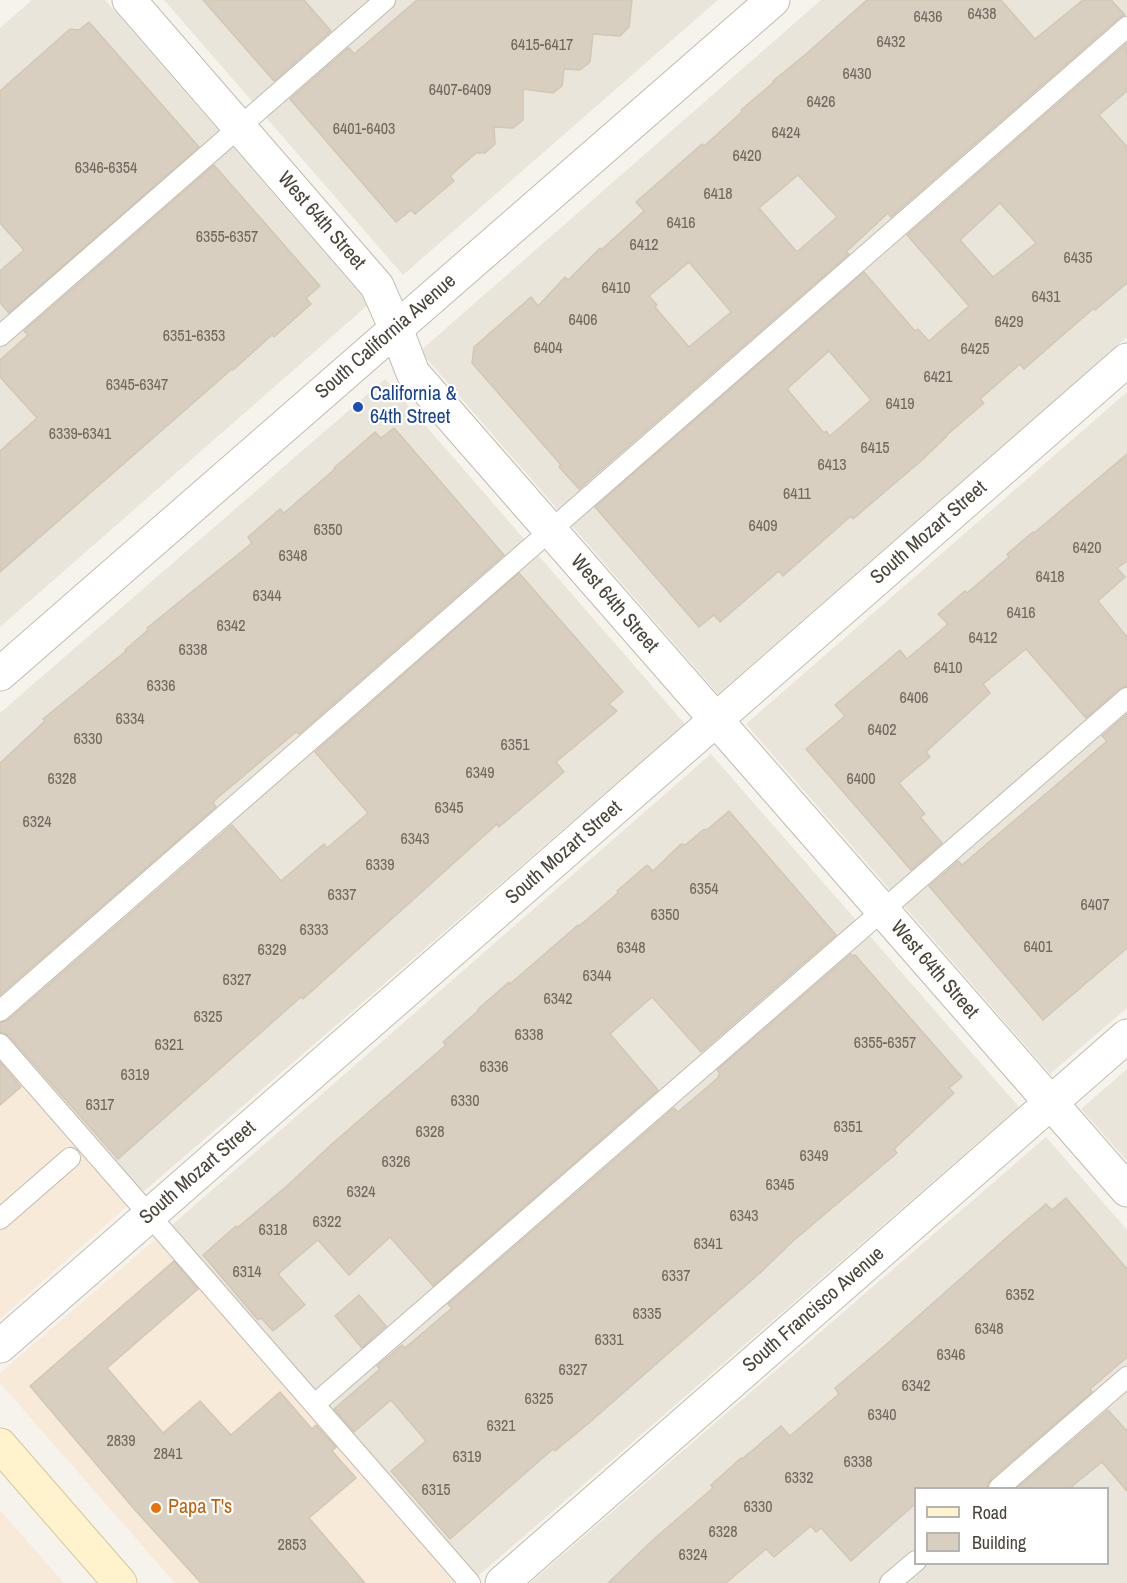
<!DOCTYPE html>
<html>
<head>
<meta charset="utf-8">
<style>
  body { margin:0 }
  #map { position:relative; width:1127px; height:1583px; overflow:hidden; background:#f6f3ec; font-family:"Archivo Narrow",sans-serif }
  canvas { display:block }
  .legend { position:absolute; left:914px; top:1487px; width:195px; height:78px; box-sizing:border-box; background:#fff; border:2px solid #b7b4b0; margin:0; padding:8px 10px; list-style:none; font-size:18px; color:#4b4439 }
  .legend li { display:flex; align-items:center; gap:12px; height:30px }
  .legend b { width:30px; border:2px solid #b7b4b0 }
</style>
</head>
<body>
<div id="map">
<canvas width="1127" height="1583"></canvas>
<ul class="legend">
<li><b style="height:8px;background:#fff3cd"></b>Road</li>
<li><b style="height:16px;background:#d8cfc1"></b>Building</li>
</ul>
</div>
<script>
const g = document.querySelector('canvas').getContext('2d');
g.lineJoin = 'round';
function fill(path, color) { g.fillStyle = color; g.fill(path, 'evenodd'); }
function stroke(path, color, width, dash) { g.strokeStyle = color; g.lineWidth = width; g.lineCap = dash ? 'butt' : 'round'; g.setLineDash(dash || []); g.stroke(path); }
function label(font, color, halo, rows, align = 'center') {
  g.font = font + ' "Archivo Narrow",sans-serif'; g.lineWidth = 4.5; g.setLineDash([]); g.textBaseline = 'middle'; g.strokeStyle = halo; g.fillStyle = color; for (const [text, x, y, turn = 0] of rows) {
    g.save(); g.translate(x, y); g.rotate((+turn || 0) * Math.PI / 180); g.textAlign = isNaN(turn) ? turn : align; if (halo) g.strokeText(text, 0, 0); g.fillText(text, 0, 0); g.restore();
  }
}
const residential = new Path2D(`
  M 32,0 L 105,0 L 369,304 L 0,627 L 0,28 Z
  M 164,0 L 718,0 L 403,275 Z
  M 821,0 L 1127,0 L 1127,337 L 718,694 L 420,351 Z
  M 385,379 L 685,724 L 135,1199 L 0,1044 L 0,713 Z
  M 1127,392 L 1127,1008 L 1050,1074 L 746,724 Z
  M 711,754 L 1019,1107 L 470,1583 L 164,1232 Z
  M 1127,1069 L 1127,1161 L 1081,1109 Z
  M 1046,1137 L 1127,1230 L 1127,1583 L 530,1583 ZM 916,1488 L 1108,1488 L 1108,1564 L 916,1564 Z`);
const commercial = new Path2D(`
  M 0,1044 L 135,1199 L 0,1319 Z
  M 164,1232 L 470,1583 L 175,1583 L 0,1383 L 0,1373 Z
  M 0,1510 L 64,1583 L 0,1583 Z`);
const building = new Path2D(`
  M 203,0 L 304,0 L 331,31 L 274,81 Z
  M 417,0 L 632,0 L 629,27 L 620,36 L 593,34 L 590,62 L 580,70 L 564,69 L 562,86 L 553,93 L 523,89 L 523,120 L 513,128 L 494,127 L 495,144 L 485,153 L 476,153 L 450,176 L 454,181 L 415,214 L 411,210 L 396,222 L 290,99 L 347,49 L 349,48 L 354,54 Z
  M 867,0 L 1001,0 L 1035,39 L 1083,0 L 1111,0 L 1125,15 L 1119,18 L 891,217 L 888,213 L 846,252 L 849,254 L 579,489 L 559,467 L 561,465 L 472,363 L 474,347 L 531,297 L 538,306 L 565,277 L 568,280 L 600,248 L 601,250 L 644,211 L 636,202 L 702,144 L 704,146 L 742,112 L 741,110 L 774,82 L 773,81 L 806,54 ZM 798,175 L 837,217 L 798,251 L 796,251 L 759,208 ZM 689,262 L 731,312 L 689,347 L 655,307 L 657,305 L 649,296 Z
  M 89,22 L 199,147 L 9,313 L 0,303 L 0,271 L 24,250 L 0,223 L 0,91 L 70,29 L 79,30 Z
  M 1127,43 L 1127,91 L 1099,115 L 1127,147 L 1127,283 L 1095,310 L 1094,308 L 1024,369 L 1020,364 L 980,399 L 984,403 L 947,435 L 947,436 L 921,461 L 853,519 L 851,516 L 783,576 L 779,571 L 720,622 L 714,615 L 699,627 L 595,507 L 864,272 L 915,331 L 918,329 L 929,341 L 969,306 L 907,235 ZM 1000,203 L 1036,243 L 993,277 L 960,240 ZM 829,351 L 871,400 L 830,436 L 826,431 L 824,433 L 787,389 Z
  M 214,165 L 320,286 L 306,298 L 311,304 L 274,337 L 272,335 L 233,370 L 232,369 L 0,572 L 0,451 L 37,418 L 0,377 L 0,360 L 28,335 L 24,331 Z
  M 394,428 L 504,555 L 299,734 L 296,732 L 216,799 L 213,803 L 216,807 L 0,995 L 0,763 L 45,721 L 43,719 L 126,651 L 125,650 L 148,630 L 147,628 L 252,543 L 248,537 L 280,509 L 284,513 L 335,469 L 334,468 L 375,432 L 381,438 Z
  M 1127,454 L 1127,561 L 1117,568 L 1125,577 L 1098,601 L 1127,637 L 1127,686 L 1119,689 L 1086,718 L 1026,649 L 983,684 L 990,693 L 926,752 L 930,757 L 899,783 L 925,814 L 920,817 L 942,843 L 911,870 L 806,749 L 845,716 L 835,705 L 900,650 L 907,659 L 946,626 L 947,623 L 938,614 L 965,591 L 967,593 L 1009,557 L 1007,554 L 1033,532 L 1034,533 Z
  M 519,573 L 623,692 L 609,704 L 617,711 L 556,762 L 564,772 L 499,827 L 497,824 L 303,999 L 301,997 L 118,1159 L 9,1036 L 4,1033 L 0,1032 L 0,1023 L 8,1020 L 232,825 L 281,881 L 324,844 L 327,848 L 368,813 L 315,752 Z
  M 1127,714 L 1127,948 L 1043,1020 L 929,886 L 958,861 L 962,865 L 1062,780 L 1107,741 L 1102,736 Z
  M 729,811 L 836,935 L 701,1052 L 652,997 L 610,1034 L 658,1090 L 433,1286 L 390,1237 L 349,1275 L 318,1240 L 278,1274 L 305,1305 L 273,1331 L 261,1318 L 258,1320 L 203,1255 L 236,1226 L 237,1228 L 288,1185 L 333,1143 L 446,1045 L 443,1042 L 479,1010 L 478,1009 L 509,982 L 510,984 L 578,925 L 579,926 L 618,893 L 617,891 L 647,865 L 653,871 L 681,844 L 685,845 L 703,830 L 708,829 Z
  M 851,954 L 853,956 L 855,955 L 962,1077 L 949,1088 L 954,1093 L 894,1149 L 897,1153 L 793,1241 L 760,1273 L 590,1422 L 555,1451 L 553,1449 L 450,1539 L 391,1471 L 426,1441 L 391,1400 L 354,1432 L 334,1409 L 380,1369 L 377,1366 L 402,1345 L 405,1348 L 452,1308 L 448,1304 L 674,1108 L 678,1112 L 719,1077 L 718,1076 L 720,1074 L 717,1070 Z
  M 0,1062 L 21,1087 L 0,1105 Z
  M 1066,1198 L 1127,1269 L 1127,1357 L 1090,1389 L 1092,1392 L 991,1479 L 988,1484 L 987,1488 L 915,1488 L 915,1504 L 851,1561 L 821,1528 L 816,1532 L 811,1526 L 774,1557 L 766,1549 L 726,1583 L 608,1583 L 655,1538 L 713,1488 L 711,1485 L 741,1458 L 742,1459 L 781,1426 L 790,1436 L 839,1394 L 835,1388 L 888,1343 L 1013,1232 L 1046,1204 L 1052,1210 Z
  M 174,1261 L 198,1289 L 107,1368 L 163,1433 L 200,1401 L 231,1435 L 280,1392 L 312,1429 L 316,1425 L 336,1447 L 332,1451 L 356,1478 L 309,1518 L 365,1583 L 201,1583 L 135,1510 L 30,1386 Z
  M 359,1295 L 386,1326 L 362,1348 L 335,1316 Z
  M 1108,1410 L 1127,1431 L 1127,1491 L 1102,1462 L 1070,1488 L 1017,1488 Z`);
const service = new Path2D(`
  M 0,336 L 385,0
  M 0,1011 L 1127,27
  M 0,1044 L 470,1583
  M 0,1219 L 70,1158
  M 315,1404 L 1127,698
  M 999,1488 L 1127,1377
  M 890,1583 L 916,1561`);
const minor = new Path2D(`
  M 129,0 L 377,286 L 396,329 L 413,373 L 1127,1190
  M 0,1346 L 1127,360
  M 502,1583 L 1127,1036`);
const tertiary = new Path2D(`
  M 0,674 L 773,0`);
const secondary = new Path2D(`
  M 0,1445 L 120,1583`);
const markers = [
  [358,407,6,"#1a4fb4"],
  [156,1508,6,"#e8710a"]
];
const numberNames = [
  ["6438",982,15],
  ["6436",928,18],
  ["6432",891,43],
  ["6415-6417",542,46],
  ["6430",857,75],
  ["6407-6409",460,91],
  ["6426",821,103],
  ["6401-6403",364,130],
  ["6424",786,134],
  ["6420",747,157],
  ["6346-6354",106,169],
  ["6418",718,195],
  ["6416",681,224],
  ["6355-6357",227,238],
  ["6412",644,246],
  ["6435",1078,259],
  ["6410",616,289],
  ["6431",1046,298],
  ["6406",583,321],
  ["6429",1009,323],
  ["6351-6353",194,337],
  ["6404",548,349],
  ["6425",975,350],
  ["6421",938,378],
  ["6345-6347",137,386],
  ["6419",900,405],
  ["6339-6341",80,435],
  ["6415",875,449],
  ["6413",832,466],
  ["6411",797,495],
  ["6409",763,527],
  ["6350",328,531],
  ["6420",1087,549],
  ["6348",293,557],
  ["6418",1050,578],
  ["6344",267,597],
  ["6416",1021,614],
  ["6342",231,627],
  ["6412",983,639],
  ["6338",193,651],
  ["6410",948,669],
  ["6336",161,687],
  ["6406",914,699],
  ["6334",130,720],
  ["6402",882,731],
  ["6330",88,740],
  ["6351",515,746],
  ["6349",480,774],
  ["6328",62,780],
  ["6400",861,780],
  ["6345",449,809],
  ["6324",37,823],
  ["6343",415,840],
  ["6339",380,866],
  ["6354",704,890],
  ["6337",342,896],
  ["6407",1095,906],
  ["6350",665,916],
  ["6333",314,931],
  ["6401",1038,948],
  ["6348",631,949],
  ["6329",272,951],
  ["6344",597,977],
  ["6327",237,981],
  ["6342",558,1000],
  ["6325",208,1018],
  ["6338",529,1036],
  ["6355-6357",885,1044],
  ["6321",169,1046],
  ["6336",494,1068],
  ["6319",135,1076],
  ["6330",465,1102],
  ["6317",100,1106],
  ["6351",848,1128],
  ["6328",430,1133],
  ["6349",814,1157],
  ["6326",396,1163],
  ["6345",780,1186],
  ["6324",361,1193],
  ["6343",744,1217],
  ["6322",327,1223],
  ["6318",273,1231],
  ["6341",708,1245],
  ["6314",247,1273],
  ["6337",676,1277],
  ["6352",1020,1296],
  ["6335",647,1315],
  ["6348",989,1330],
  ["6331",609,1341],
  ["6346",951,1356],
  ["6327",573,1371],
  ["6342",916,1387],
  ["6325",539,1400],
  ["6340",882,1416],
  ["6321",501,1427],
  ["2839",121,1442],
  ["2841",168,1455],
  ["6319",467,1458],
  ["6338",858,1463],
  ["6332",799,1479],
  ["6315",436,1491],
  ["6330",758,1508],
  ["6328",723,1533],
  ["2853",292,1546],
  ["6324",693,1556]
];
const streetNames = [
  ["West 64th Street",321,221,49],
  ["South California Avenue",386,337,-41],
  ["South Mozart Street",929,533,-41],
  ["West 64th Street",614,604,49],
  ["South Mozart Street",564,853,-41],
  ["West 64th Street",934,970,49],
  ["South Mozart Street",198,1173,-41],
  ["South Francisco Avenue",814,1310,-41]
];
const transitNames = [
  ["California &",370,395],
  ["64th Street",370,418]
];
const foodNames = [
  ["Papa T's",168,1508]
];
fill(residential, '#eae5da');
fill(commercial, '#f7ead8');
fill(building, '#d8cfc1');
stroke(building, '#d3c7b4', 1.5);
stroke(service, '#c2bbae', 22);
stroke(minor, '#c2bbae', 35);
stroke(tertiary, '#c2bbae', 35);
stroke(secondary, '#d6c79b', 35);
stroke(service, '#fff', 20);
stroke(minor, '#fff', 33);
stroke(tertiary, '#fff', 33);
stroke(secondary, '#fff3cd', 33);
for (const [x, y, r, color] of markers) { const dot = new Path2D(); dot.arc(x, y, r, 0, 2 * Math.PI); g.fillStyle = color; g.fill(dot); stroke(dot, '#fff', 2); }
label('16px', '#6e675b', null, numberNames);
label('20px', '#4b4439', '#fff', streetNames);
label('20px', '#164399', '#fff', transitNames, 'left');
label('20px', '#c56008', '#fff', foodNames, 'left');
</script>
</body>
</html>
